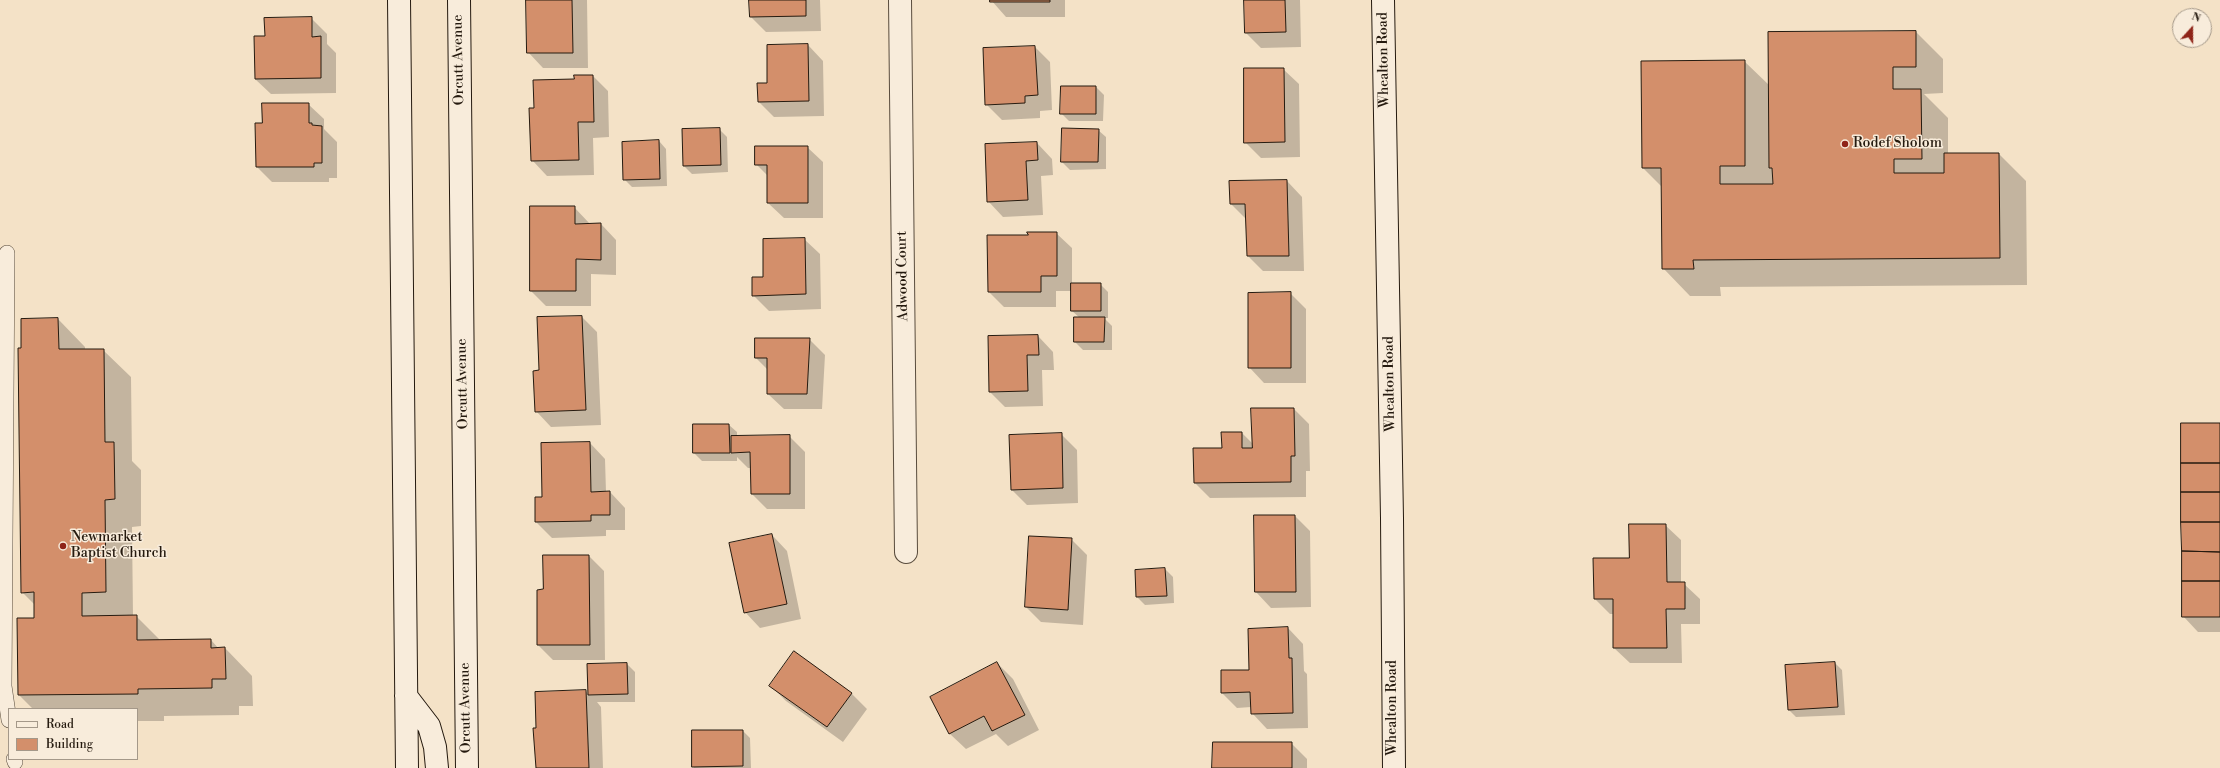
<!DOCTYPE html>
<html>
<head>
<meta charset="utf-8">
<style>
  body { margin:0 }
  #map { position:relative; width:2220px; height:768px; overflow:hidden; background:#f4e2c7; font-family:"Libre Bodoni",serif }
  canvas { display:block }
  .legend { position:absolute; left:8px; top:708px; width:130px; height:52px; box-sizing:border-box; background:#f8ecdb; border:1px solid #a49889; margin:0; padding:5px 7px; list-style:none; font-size:12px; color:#251a0f }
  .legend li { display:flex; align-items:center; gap:8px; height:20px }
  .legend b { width:20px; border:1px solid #a49889 }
  .north { position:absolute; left:2172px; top:8px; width:40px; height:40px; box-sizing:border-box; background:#f8ecdb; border:1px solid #a49889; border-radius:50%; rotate:21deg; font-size:11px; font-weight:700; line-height:16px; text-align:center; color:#251a0f }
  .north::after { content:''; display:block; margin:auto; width:14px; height:18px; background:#8f2418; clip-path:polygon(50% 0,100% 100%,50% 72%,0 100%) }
</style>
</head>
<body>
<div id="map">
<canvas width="2220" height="768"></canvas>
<ul class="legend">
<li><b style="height:5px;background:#f8ecdb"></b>Road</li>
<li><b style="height:11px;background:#d38f6b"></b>Building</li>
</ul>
<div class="north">N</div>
</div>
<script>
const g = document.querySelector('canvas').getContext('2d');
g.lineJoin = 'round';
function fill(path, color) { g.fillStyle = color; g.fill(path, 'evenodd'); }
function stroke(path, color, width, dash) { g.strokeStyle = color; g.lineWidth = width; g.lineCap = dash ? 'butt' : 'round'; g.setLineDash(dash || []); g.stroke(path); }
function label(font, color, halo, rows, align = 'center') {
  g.font = font + ' "Libre Bodoni",serif'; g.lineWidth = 3; g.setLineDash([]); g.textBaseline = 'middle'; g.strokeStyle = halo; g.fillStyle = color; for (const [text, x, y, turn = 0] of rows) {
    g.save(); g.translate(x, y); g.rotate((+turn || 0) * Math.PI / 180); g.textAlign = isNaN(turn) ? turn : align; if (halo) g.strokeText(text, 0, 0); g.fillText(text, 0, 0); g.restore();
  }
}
const shadow = new Path2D(`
  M 527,0 L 587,0 L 588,68 L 543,68 L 528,52 Z
  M 750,0 L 820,0 L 821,31 L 766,32 L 751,17 Z
  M 991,0 L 1065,0 L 1065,17 L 1006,17 Z
  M 1245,0 L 1300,0 L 1301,47 L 1261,48 L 1246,33 Z
  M 311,18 L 327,34 L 327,44 L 336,53 L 336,93 L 271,94 L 255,79 L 266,37 Z
  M 1916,32 L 1943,59 L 1943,93 L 1924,94 L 1948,118 L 1948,154 L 1999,154 L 2026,181 L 2027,285 L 1720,287 L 1721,296 L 1690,296 L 1663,268 L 1662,187 L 1643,168 L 1744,61 L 1770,86 Z
  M 808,45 L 823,61 L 824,116 L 774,117 L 759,102 L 768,84 Z
  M 1035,47 L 1050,62 L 1052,110 L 1040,111 L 1040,118 L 1002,120 L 986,104 Z
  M 1283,69 L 1299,84 L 1300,157 L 1261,158 L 1245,142 Z
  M 593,76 L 608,91 L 609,137 L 593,138 L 594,175 L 547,176 L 532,160 L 535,109 L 575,80 Z
  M 1096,87 L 1104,95 L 1103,121 L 1069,121 L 1061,113 Z
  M 308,104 L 324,119 L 324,129 L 337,142 L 337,178 L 329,178 L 329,182 L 272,182 L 257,167 L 263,124 Z
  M 719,129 L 727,137 L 728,172 L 692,174 L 684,166 Z
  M 1098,130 L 1106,137 L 1106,169 L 1070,170 L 1062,162 Z
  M 659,141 L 666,149 L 667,186 L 632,187 L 624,179 Z
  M 1037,143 L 1052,159 L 1053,175 L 1041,176 L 1043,215 L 1003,217 L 988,201 Z
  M 807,147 L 823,162 L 823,218 L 784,218 L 768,203 L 768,176 L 756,164 Z
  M 1287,181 L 1302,197 L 1304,271 L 1263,271 L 1248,256 L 1247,220 L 1231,204 Z
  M 574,207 L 590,224 L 601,224 L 616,240 L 616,275 L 591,274 L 591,306 L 546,306 L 531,291 Z
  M 1056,233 L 1072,248 L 1072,284 L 1100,284 L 1108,292 L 1108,318 L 1104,318 L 1112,326 L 1112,350 L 1083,350 L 1075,342 L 1080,318 L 1072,311 L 1072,291 L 1056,291 L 1056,307 L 1004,307 L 989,292 L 1029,236 Z
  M 804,239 L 820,254 L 821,309 L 769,311 L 753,295 L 764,278 Z
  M 1290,293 L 1306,309 L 1306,383 L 1264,383 L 1249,367 Z
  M 582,317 L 597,332 L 601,425 L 551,427 L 536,411 L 540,371 Z
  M 58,319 L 85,347 L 85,350 L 103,350 L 131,377 L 132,461 L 141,470 L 141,526 L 132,527 L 133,616 L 136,616 L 161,641 L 211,640 L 219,649 L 225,648 L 252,676 L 253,706 L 239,706 L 239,715 L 164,716 L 164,721 L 137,721 L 137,709 L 33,709 L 19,695 L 19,619 L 35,619 L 35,605 L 22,592 L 22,349 Z
  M 1038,336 L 1053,352 L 1054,370 L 1042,370 L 1043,406 L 1005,407 L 990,392 Z
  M 809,339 L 825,355 L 822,409 L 784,409 L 768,394 L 768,370 L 756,358 Z
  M 1294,409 L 1309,424 L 1310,471 L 1306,471 L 1306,497 L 1210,498 L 1195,483 L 1223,449 L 1242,433 L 1253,444 Z
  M 2220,424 L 2220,632 L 2198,632 L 2183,616 Z
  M 729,425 L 737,432 L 737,437 L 789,436 L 805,452 L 805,509 L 767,509 L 752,494 L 751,468 L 748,468 L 737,457 L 737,461 L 702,461 L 694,453 Z
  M 1061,434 L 1077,450 L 1078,503 L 1027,505 L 1012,490 Z
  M 590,443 L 605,459 L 606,492 L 610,492 L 625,508 L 625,530 L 606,530 L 606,536 L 552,538 L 536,522 L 536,498 L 543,497 Z
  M 1255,516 L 1295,516 L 1310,531 L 1311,607 L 1271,608 L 1256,592 Z
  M 1665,525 L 1681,540 L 1681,584 L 1684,584 L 1700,599 L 1700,624 L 1681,624 L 1682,663 L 1630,663 L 1614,648 L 1614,614 L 1610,614 L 1595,599 L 1630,559 Z
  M 772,535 L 787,551 L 801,619 L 760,628 L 745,612 Z
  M 1071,539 L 1087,555 L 1083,625 L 1041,622 L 1026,607 Z
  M 589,556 L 604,571 L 605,660 L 553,660 L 538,645 L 544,590 Z
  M 1165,569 L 1173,577 L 1174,603 L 1145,605 L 1137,597 Z
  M 1288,628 L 1303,644 L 1304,671 L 1307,674 L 1308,728 L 1267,729 L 1252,713 L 1251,707 L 1237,708 L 1222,693 L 1250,671 Z
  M 795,653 L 852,694 L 867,709 L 843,742 L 786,701 L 771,686 Z
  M 997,663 L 1013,679 L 1039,730 L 1008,746 L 996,734 L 966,749 L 950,734 L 932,697 Z
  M 1835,663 L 1842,670 L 1845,715 L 1796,717 L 1789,710 Z
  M 627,664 L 635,672 L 635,702 L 597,702 L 601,707 L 603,768 L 537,768 L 537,729 L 586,691 L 589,695 Z
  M 743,731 L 750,738 L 751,768 L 694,768 L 693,766 Z
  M 1291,743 L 1307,759 L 1307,768 L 1213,768 Z`);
const building = new Path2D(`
  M 526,0 L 572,0 L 573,53 L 527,53 Z
  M 749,0 L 806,0 L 806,16 L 750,17 Z
  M 990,0 L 1050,0 L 1050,2 L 990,2 Z
  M 1244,0 L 1285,0 L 1286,32 L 1245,33 Z
  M 312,17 L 312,37 L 321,36 L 321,78 L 255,79 L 254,36 L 265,36 L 264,18 Z
  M 1916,31 L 1916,67 L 1893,67 L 1893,89 L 1921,89 L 1922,159 L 1894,159 L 1894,173 L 1944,173 L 1944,153 L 1999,153 L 2000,258 L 1693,260 L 1694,269 L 1662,269 L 1661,168 L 1642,168 L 1641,61 L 1745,60 L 1745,166 L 1720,166 L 1720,184 L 1773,184 L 1772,168 L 1769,168 L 1768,32 Z
  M 808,44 L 809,101 L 758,102 L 757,83 L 767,83 L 767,45 Z
  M 1035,46 L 1038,95 L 1025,96 L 1025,103 L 985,105 L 983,48 Z
  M 1244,68 L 1284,68 L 1285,142 L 1244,143 Z
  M 574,75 L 593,75 L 594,122 L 578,122 L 579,160 L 531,161 L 529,108 L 534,108 L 533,80 L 574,79 Z
  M 1061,86 L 1096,86 L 1096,114 L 1060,114 Z
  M 262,103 L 309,103 L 309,123 L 312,123 L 312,125 L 322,126 L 322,163 L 314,163 L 314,167 L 256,167 L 255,123 L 262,123 Z
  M 720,128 L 721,165 L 683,166 L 682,129 Z
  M 1062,128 L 1099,129 L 1098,162 L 1061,162 Z
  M 659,140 L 660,179 L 623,180 L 622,142 Z
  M 1037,142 L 1038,160 L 1026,161 L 1028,200 L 987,202 L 985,144 Z
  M 755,146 L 808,146 L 808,203 L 767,203 L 767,165 L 755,165 Z
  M 1287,180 L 1289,256 L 1247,256 L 1245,204 L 1230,204 L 1229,181 Z
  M 530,206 L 575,206 L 575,224 L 601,223 L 601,260 L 576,259 L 576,291 L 530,291 Z
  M 1027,232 L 1057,232 L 1057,276 L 1041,276 L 1041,292 L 988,292 L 987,235 L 1028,235 Z
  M 805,238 L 806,294 L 752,296 L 752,277 L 763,277 L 763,239 Z
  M 1071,283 L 1101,283 L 1101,311 L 1071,311 Z
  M 1291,292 L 1291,368 L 1248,368 L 1248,293 Z
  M 582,316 L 586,410 L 535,412 L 533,371 L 539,370 L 537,317 Z
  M 1074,317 L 1105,317 L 1104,342 L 1074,342 Z
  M 58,318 L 59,349 L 104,349 L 105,442 L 114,442 L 115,499 L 105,500 L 106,592 L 82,593 L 82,616 L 137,615 L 137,640 L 211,639 L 211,648 L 225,647 L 226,679 L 212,679 L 212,688 L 138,689 L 138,694 L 18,695 L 17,618 L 34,618 L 34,592 L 21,593 L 18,348 L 21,348 L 21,319 Z
  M 1038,335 L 1039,355 L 1027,355 L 1028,391 L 989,392 L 988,336 Z
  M 755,338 L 810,338 L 807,394 L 767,394 L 767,358 L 755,358 Z
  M 1251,408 L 1294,408 L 1295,456 L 1291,456 L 1291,482 L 1194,483 L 1193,448 L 1222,448 L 1221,432 L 1242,432 L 1242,448 L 1252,448 Z
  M 2181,423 L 2220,423 L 2220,463 L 2181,463 Z
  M 693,424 L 729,424 L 730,453 L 693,453 Z
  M 1062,433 L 1063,488 L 1011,490 L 1009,435 Z
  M 790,435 L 790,494 L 751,494 L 750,452 L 731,453 L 731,436 Z
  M 590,442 L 591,492 L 610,491 L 610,515 L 591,515 L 591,521 L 535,522 L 535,497 L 542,497 L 541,443 Z
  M 2181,463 L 2220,463 L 2220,492 L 2181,492 Z
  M 2181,492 L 2220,492 L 2220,522 L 2181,522 Z
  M 1254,515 L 1295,515 L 1296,592 L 1255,592 Z
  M 2181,522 L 2220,522 L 2220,552 L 2182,551 Z
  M 1629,524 L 1666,524 L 1667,582 L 1685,582 L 1685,609 L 1666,609 L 1667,648 L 1613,648 L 1613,599 L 1594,599 L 1593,558 L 1629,558 Z
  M 772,534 L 787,604 L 744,613 L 729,543 Z
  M 1029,536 L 1072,538 L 1068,610 L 1025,607 Z
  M 2182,551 L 2220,552 L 2220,581 L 2182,581 Z
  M 543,555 L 589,555 L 590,645 L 537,645 L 537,590 L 543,589 Z
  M 1165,568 L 1167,596 L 1136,597 L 1135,570 Z
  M 2182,581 L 2220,581 L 2220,617 L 2182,617 Z
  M 1288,627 L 1289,658 L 1292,658 L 1293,713 L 1251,714 L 1250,692 L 1221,693 L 1221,670 L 1249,670 L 1248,629 Z
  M 794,651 L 852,693 L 827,727 L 769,686 Z
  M 997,662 L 1025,715 L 992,731 L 984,716 L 949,734 L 930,697 Z
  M 1835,662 L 1838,707 L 1788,710 L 1785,665 Z
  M 627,663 L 628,694 L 588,695 L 587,664 Z
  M 586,690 L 589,768 L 536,768 L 533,728 L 536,728 L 535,692 Z
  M 692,730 L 743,730 L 743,766 L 692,767 Z
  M 1213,742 L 1292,742 L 1292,768 L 1212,768 Z`);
const lane = new Path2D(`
  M 7,253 L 4,686 L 9,720
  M 14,759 L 15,762`);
const street = new Path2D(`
  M 900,0 L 906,552`);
const secondary = new Path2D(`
  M 399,0 L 407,768
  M 459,0 L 467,768
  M 1383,0 L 1392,518 L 1394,768
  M 406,696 L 429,726 L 435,747 L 437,768`);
const markers = [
  [1845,144,4,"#8f2418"],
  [63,546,4,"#8f2418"]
];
const streetNames = [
  ["Orcutt Avenue",459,60,-91],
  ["Whealton Road",1384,60,-91],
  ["Adwood Court",903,276,-91],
  ["Orcutt Avenue",463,384,-91],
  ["Whealton Road",1390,384,-91],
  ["Orcutt Avenue",466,708,-91],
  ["Whealton Road",1393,708,-90]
];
const poiNames = [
  ["Rodef Sholom",1853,144],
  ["Newmarket",71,538],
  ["Baptist Church",71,554]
];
fill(shadow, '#0003');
fill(building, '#d38f6b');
stroke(building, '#251a0f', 1);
stroke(lane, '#594c3d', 16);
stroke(street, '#594c3d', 24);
stroke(secondary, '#251a0f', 24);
stroke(lane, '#f8ecdb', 15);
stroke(street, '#f8ecdb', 22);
stroke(secondary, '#f8ecdb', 22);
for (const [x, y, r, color] of markers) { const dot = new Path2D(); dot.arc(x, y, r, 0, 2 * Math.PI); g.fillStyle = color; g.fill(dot); stroke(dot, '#f8ecdb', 1.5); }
label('14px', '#251a0f', '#f8ecdb', streetNames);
label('14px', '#251a0f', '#f8ecdb', poiNames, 'left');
</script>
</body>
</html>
